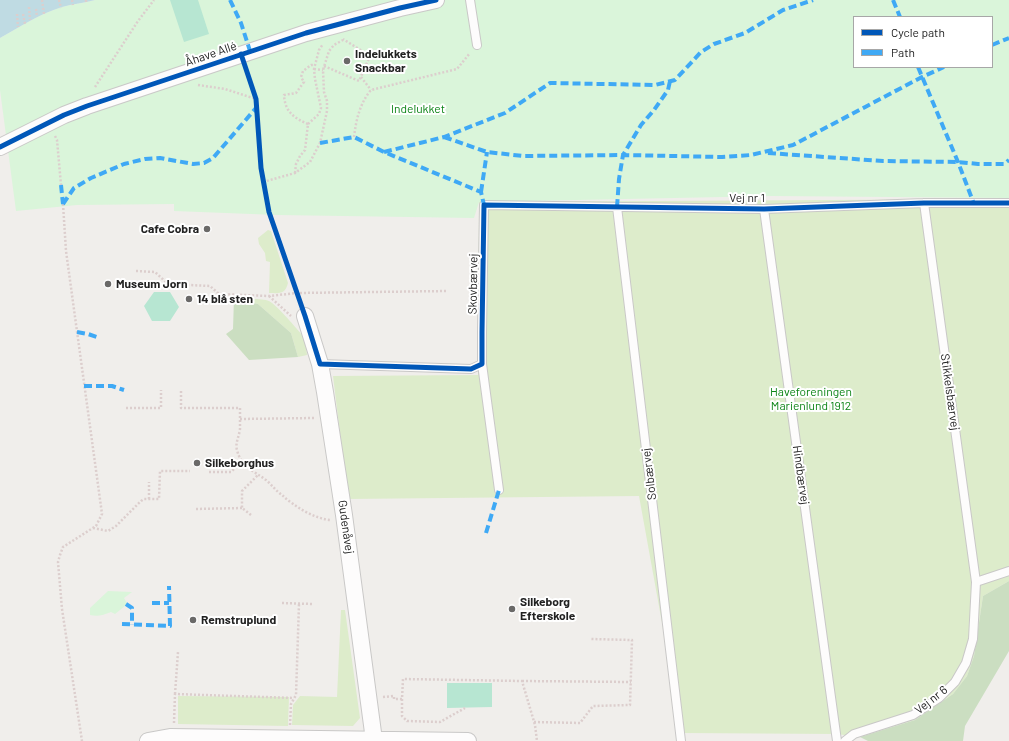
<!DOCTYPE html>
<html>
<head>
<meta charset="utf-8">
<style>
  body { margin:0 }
  #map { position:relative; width:1009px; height:741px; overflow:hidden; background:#f0eeeb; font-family:Barlow,sans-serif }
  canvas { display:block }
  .legend { position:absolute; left:853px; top:16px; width:140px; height:52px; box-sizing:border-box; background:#fff; border:1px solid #a7a7a7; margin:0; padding:5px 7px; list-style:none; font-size:12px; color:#222 }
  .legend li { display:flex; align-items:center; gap:8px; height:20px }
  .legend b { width:20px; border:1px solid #a7a7a7 }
</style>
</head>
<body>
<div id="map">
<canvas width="1009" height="741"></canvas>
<ul class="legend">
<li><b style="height:5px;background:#0057b8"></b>Cycle path</li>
<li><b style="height:5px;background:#3fa9f5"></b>Path</li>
</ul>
</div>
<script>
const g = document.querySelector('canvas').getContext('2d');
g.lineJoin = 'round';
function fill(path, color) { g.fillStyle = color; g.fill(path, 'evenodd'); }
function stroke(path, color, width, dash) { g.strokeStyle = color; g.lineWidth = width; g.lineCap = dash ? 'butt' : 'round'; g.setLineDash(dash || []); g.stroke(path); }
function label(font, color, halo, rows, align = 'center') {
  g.font = font + ' Barlow,sans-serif'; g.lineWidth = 4; g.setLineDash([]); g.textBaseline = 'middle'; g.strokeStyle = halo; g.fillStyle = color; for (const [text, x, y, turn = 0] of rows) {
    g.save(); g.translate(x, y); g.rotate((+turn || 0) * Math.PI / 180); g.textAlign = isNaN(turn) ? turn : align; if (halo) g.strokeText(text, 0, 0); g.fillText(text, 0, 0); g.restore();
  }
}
const grass = new Path2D(`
  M 1009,199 L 1009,581 L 983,596 L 974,656 L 967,676 L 953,694 L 915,720 L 860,737 L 836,734 L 682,733 L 639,496 L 348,499 L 333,376 L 478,375 L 479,202 Z
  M 268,230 L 271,231 L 288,283 C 285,295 279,293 269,293 L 270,262 L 266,261 L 265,253 L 259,244 L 258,238 Z
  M 234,298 C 243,299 262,298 269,301 C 279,307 295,327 304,337 L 306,342 L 307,355 L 298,357 L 291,333 L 258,304 Z
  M 341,610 L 345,610 L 360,718 L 353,726 L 292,725 L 293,705 L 300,696 L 337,697 Z
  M 178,696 L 289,697 L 288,726 L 178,724 Z`);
const forest = new Path2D(`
  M 234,298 L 258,304 L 291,333 L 298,357 L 249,360 L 226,334 L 233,329 Z
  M 1009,581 L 1009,651 L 965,726 L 963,741 L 868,741 L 860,737 L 915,720 L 953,694 L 967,676 L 974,656 L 983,596 Z`);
const park = new Path2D(`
  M 95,0 L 1009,0 L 1009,198 L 772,196 L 479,202 L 474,218 L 277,215 L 174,211 L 174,204 L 77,205 L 16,211 L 0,90 L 0,38 C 20,27 39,14 62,7 C 73,4 84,3 95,0 ZM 854,17 L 992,17 L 992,67 L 854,67 Z
  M 108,591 L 132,592 L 124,598 L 127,603 L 125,606 L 115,614 L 111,612 C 103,615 98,617 90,615 L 90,608 Z`);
const pitch = new Path2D(`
  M 170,0 L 198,0 L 209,34 L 184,42 Z
  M 154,292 L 170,292 L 179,307 L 170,321 L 152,321 L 144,306 Z
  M 447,683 L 492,683 L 492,707 L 447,708 Z`);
const water = new Path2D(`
  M 0,0 L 95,0 C 84,3 73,4 62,7 C 39,14 20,27 0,38 Z`);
const path = new Path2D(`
  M 42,0 L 44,14
  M 59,0 L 61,8
  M 72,0 L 73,5
  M 86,0 L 86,2
  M 29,7 L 30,20
  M 36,9 L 37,17
  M 17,14 L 18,27
  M 23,14 L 25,24
  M 324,66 L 359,81 L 370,56 L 343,39
  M 314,69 L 323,70
  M 361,77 L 371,90
  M 198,85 L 225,89 L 256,99
  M 95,87 L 138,21 L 154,0
  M 308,124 C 294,118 285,112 284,95 L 296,93 L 304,82 L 301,77 L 303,71 L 311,65 L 315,65
  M 55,136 L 57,140 L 61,185
  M 354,137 C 356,120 360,103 371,90 L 457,69 L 470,53
  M 295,173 L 296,164 L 300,156 L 305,150 L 308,124 L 319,114 L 321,108 L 315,79 L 314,69 L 319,50 L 323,44
  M 263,182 L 295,173 L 310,162 L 320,143 L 327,111 L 327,101 L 324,92 L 323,70 L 329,51 L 334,45 L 343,40
  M 63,204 L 66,251 L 102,514 L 96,526 L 63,547 L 60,555 L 58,562 L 62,609 L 82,741
  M 136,271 L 155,272 L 168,284 L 210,286 L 219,294 L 269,296 L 297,293 L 448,291
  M 269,296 L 291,316
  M 181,391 L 181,408 L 240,408 C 240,415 240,422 240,429 C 239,437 235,443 237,450 C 241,467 254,471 266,480 C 272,485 276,491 282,495 C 294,506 314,519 331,520
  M 126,408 L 161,408 L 161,390
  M 240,419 L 315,418
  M 209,472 L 231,472 L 235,468 L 243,463
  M 149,499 L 149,482
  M 196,509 L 242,508
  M 251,515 L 242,508 L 242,491 L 258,475
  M 93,528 L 108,531 L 116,526 L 141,501 L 144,499 L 159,499 L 160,471 L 190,471
  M 282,603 L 313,604
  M 522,681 L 631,682
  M 175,694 L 178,652
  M 383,697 L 394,696 L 394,699 L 402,699 L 403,679 L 522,681 L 535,725 L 537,741
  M 402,699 L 402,716 L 407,721 L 440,722 L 465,708
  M 534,722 L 580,723 L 593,706 L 630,705 L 632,640 L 591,639
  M 174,723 L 175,694 L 294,698
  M 290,725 L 291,704 L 296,695 L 299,604`);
const service = new Path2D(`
  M 470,0 L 477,45
  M 924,203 L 976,582
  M 617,207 L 681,741
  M 764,209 L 837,741
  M 320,364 L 471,369 L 482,364
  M 499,490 L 482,364 L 482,332 L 484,205 L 764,209 L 924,203 L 1009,203
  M 845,741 L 854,734 L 913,715 L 939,698 L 955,682 L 966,663 L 973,639 L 976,582 L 1009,571`);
const minor = new Path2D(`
  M 0,147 L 64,115 L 87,106 L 306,33 L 400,8 L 436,0
  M 305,316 L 320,364 L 325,392 L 344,515 L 374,740
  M 148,741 L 170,737 L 468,741`);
const quiet = new Path2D(`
  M 230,0 L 241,23 L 250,51
  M 893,0 L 900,17
  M 992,45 L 1009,38
  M 918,67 L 958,162 L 974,204
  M 444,137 L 487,152 L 523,156 L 623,155 L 722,157 L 751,155 L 793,145 L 922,77 L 944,67
  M 320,143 L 354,137 L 384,152 L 481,192 L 484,205
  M 384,152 L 444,137 L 505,113 L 550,83 L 655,85 L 675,80 L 701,52 L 714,44 L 745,33 L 783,10 L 813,0
  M 768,153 L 883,161 L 958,162 L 978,164 L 1004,164 L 1009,160
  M 61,185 L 63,204
  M 481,192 L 487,152
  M 63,204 L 74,188 L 91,178 L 124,164 L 145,159 L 160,158 L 193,164 L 204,163 L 213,158 L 256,108
  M 617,207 L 619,179 L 623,155 L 641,125 L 654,110 L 668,90 L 670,81
  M 77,332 L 88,334 L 97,337
  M 84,386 L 112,386 L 124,390
  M 486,533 L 499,490
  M 152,603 L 169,603
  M 126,604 L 132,608 L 132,625
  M 122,624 L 170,626 L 169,586`);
const cycleway = new Path2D(`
  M 241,54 L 256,99 L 261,168 L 269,212 L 305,316 L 320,364 L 471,369 L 482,364 L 482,332 L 484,205 L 764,209 L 924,203 L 1009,203
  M 0,147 L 64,115 L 87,106 L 306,33 L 400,8 L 436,0`);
const markers = [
  [347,61,4,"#6a6968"],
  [207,229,4,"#6a6968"],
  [108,284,4,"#6a6968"],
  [189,299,4,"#6a6968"],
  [197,463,4,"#6a6968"],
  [512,609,4,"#6a6968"],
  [193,620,4,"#6a6968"]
];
const streetNames = [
  ["Åhave Allé",211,54,-19],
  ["Vej nr 1",747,198],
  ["Skovbærvej",473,284,-89],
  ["Stikkelsbærvej",950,392,82],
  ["Solbærvej",649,474,-97],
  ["Hindbærvej",801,475,82],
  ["Gudenåvej",346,527,82],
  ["Vej nr 6",931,700,-38]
];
const poiNames = [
  ["Indelukkets",355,54],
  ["Snackbar",355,68],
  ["Cafe Cobra",199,229,"right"],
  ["Museum Jorn",116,284],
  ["14 blå sten",197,299],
  ["Silkeborghus",205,463],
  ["Silkeborg",520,602],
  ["Efterskole",520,616],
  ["Remstruplund",201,620]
];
const parkNames = [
  ["Indelukket",418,109],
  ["Haveforeningen",811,392],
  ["Marienlund 1912",811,406]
];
fill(grass, '#ddeccb');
fill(forest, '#cbdec1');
fill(park, '#daf5da');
fill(pitch, '#b7e6d2');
fill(water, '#bfdbe3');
stroke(service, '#c9c8c7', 10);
stroke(minor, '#c9c8c7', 18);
stroke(path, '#dccecd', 2.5, [2, 2]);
stroke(service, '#fdfcfc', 8);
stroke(minor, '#fdfcfc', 16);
stroke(quiet, '#3fa9f5', 4, [8, 4]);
stroke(cycleway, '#0057b8', 5);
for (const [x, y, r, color] of markers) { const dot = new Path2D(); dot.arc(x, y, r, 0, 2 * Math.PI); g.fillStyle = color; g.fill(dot); stroke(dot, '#fff', 1.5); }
label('12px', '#222', '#fff', streetNames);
label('bold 12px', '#222', '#fff', poiNames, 'left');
label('12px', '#0c8416', '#fff', parkNames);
</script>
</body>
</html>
